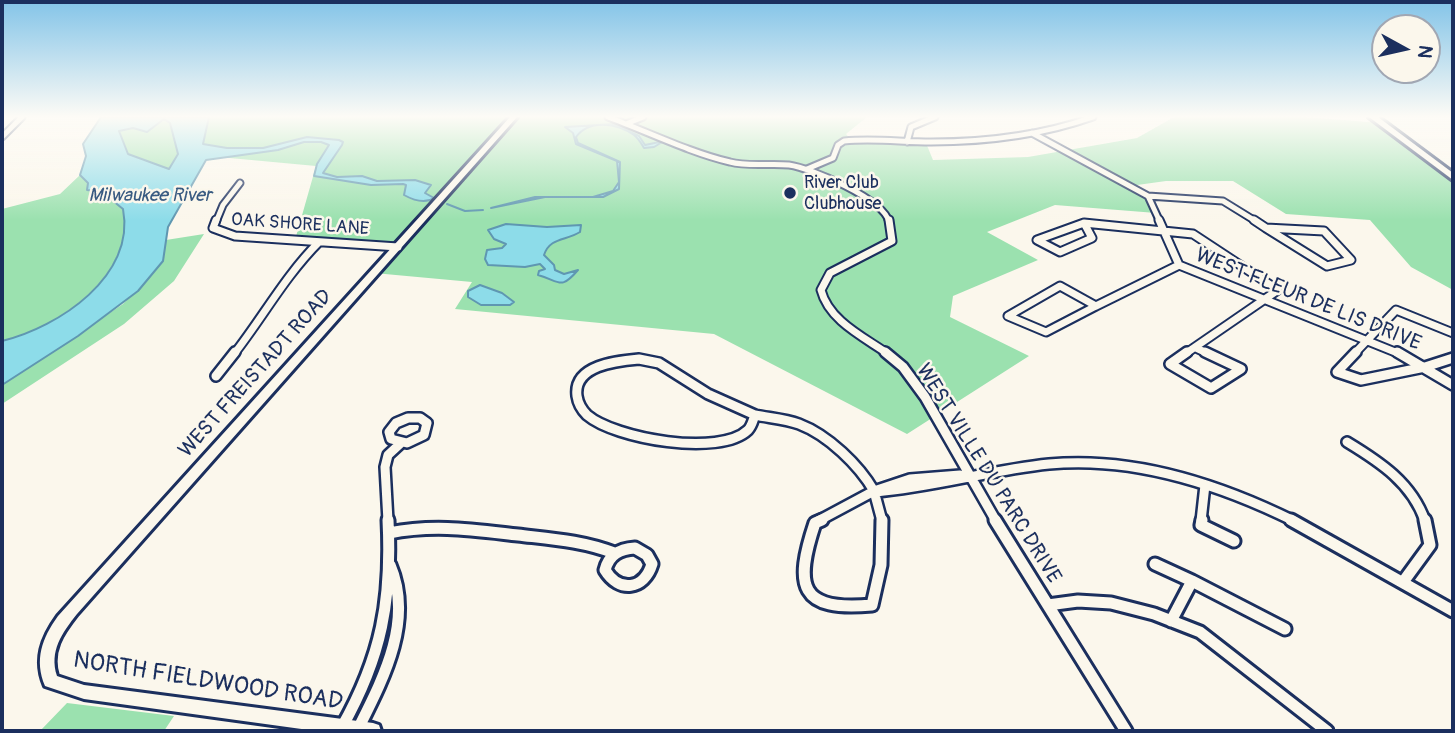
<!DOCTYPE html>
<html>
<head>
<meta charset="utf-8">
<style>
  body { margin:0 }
  #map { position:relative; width:1455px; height:733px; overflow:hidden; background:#fbf7ec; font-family:Pangolin,sans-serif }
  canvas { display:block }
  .frame { position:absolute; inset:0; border:4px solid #1b2f5e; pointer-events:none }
  .north { position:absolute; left:1371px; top:14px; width:70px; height:70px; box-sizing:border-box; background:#fbf7ec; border:2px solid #a1a7b3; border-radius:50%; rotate:98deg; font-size:19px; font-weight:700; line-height:28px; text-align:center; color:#1b2f5e }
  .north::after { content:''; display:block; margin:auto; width:24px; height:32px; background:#1b2f5e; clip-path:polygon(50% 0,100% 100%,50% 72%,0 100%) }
</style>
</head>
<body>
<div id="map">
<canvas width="1455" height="733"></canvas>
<div class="frame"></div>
<div class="north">N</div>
</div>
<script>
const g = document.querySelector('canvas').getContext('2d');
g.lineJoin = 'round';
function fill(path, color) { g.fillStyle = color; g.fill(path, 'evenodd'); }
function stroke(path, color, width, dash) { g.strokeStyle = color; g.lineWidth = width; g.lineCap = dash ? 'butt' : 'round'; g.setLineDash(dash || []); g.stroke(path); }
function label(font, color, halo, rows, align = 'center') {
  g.font = font + ' Pangolin,sans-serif'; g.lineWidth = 5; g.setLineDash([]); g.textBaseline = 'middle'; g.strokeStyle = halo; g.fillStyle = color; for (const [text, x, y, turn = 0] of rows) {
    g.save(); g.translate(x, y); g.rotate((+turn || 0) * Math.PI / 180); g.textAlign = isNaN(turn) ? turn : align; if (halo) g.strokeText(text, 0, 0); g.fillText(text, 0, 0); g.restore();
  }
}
const green = new Path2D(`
  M 209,117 L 867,117 L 846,134 L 852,141 L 926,143 L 933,160 L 1028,157 L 1137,138 L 1174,117 L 1304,117 L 1381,123 L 1453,177 L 1453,290 L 1411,267 L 1370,220 L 1286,214 L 1233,181 L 1166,181 L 1130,186 L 1148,196 L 1156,213 L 1055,205 L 987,232 L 1038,260 L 953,296 L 950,317 L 1029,356 L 907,434 L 714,334 L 455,309 L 472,282 L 374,273 L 397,247 L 295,240 L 316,166 L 208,156 L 202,147 Z
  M 164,119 L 170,123 L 178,154 L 169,169 L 128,154 L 119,131 L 133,128 L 147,132 Z
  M 80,175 L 88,183 L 87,190 L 102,192 L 123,208 C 135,276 59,327 2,341 L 2,209 L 60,194 Z
  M 204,234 L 174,281 L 124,324 L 2,404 L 2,385 L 123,304 L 163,261 L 166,240 Z
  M 67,703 L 174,716 L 164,731 L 40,731 Z`);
const water = new Path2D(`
  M 101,117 L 209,117 L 203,144 L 227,148 L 263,148 L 307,137 L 339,140 L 343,142 L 342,145 L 323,173 L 337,177 L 362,176 L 377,181 L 415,180 L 431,185 L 425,193 L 434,198 C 425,204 413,200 404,195 L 406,185 L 403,184 L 371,185 L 314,176 L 317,164 L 329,145 L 321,142 L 304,142 L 278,150 L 206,160 L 168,227 L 163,261 L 138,291 L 78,336 L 2,385 L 2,341 C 59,327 136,276 123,209 L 102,192 L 87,190 L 88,183 L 80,175 L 86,156 L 83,144 ZM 164,119 L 170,123 L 178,154 L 169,169 L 128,154 L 119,131 L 133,128 L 147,132 Z
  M 614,124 L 639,136 L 645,145 L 664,141 L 654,147 L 644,148 C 641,143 639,139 634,135 C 617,123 589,119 576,137 L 578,143 L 620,162 L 619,189 L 603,197 L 545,197 L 491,208 L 535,197 L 593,197 L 613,191 L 619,182 L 617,161 L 576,144 L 573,133 L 565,127 Z
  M 506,224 L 547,227 L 581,225 L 580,232 C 566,241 550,237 544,255 L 554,265 L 555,270 L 564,274 L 578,270 C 560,291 560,281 538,275 L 539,271 L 545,269 L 540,264 L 525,267 L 488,265 L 485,259 L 487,250 L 502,248 L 506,244 L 494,239 L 488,230 Z
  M 480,285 L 502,293 L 514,302 L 510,305 L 481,305 L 468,297 L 468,291 Z`);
const stream = new Path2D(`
  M 447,204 L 465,211 L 483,210`);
const minorFar3 = new Path2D(`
  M 608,117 C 646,131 691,153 730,162 C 748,167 770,163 789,165 C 811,168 884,199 889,222
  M 626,124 L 643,117
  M 1032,133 L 1148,196 L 1223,201 L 1257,222
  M 2,137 L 22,117
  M 907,142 L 911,127 L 935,117
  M 807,169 L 833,158 L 838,145 L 844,141 C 873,138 902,142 931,142 C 986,142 1042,135 1093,117
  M 1148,196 L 1160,222
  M 216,222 L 223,205 L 240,183`);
const minorFar2 = new Path2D(`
  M 216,220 L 213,228 L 235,236 L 398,247
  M 1159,220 L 1179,265 L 1400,354
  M 1254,220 L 1266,228
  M 1084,223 L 1193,234 L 1278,290 L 1185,354
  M 1084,223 L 1092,238 L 1060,252 L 1037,240 Z
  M 1266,228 L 1324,231 L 1351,260 L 1327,266 Z
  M 1060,286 L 1096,306 L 1046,332 L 1008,316 Z
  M 1096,306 L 1179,265
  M 1196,348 L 1209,354
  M 234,354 C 263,317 285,276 319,242
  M 888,354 C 864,337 829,321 821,290 L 830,273 L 892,241 L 889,220
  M 1354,354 L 1396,310 L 1453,333`);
const minorFar1 = new Path2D(`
  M 885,352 L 903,367 L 925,397 L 996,521
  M 1187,352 L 1170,364 L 1211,388 L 1241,369 L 1205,352
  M 1356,352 L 1337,372 L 1361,380 L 1425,367 L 1453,358
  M 1397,352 L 1453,385
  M 639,359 L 659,363 L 708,394 L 755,415 C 753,420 752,426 748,430 C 720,457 615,439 587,415 C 582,410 578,403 577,396 C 573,365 617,361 639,359 Z
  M 216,376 L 235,352
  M 755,415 C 770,418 785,419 799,424 C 828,435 859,465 874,491
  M 408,418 L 420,418 L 427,423 L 424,435 L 407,443 L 391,439 L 389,432 L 396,423 Z
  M 1347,442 C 1380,462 1412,483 1425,521
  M 874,491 L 882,521
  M 874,491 L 910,479 L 960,475
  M 876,492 C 934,487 991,470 1049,464 C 1134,456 1219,484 1294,521
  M 388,521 L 385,467 L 388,455 L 401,443
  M 818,521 L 874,491
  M 1201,521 L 1205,485`);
const minor = new Path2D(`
  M 822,520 L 815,523 C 794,586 799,612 872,605 L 881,565 L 882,520
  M 995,520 L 1126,731
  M 1202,520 L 1201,525 L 1234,541
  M 1291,520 L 1453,611
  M 389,533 C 435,524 473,530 518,535 C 552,539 583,541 614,553
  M 635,548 L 647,555 L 652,564 C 644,590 619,593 605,570 C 609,554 620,549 635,548 Z
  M 1155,564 L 1192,581 L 1171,621
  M 1192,581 L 1285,629
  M 1403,582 L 1430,545 L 1425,520
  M 1048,605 L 1078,601 L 1111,603 L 1154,614 L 1200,632 L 1327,731
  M 342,727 C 382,656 392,600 388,520
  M 358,729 C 383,679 414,621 390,565`);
const tertiary = new Path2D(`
  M 510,117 L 517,117 L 77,614 C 62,633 49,651 57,676 L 84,685 L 373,723 L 379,725 L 381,731 L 316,731 L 84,699 L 45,686 C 34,660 42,638 58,616 Z`);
const secondary = new Path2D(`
  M 1369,117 L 1378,117 L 1453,173 L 1453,180 Z`);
const markers = [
  [790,193,7,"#1b2f5e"]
];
const farPoinames = [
  ["River Club",804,183],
  ["Clubhouse",804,204]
];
const farStreetnames = [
  ["OAK SHORE LANE",300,225,4]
];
const farWaternames = [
  ["Milwaukee River",150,196]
];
const streetNames = [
  ["WEST FLEUR DE LIS DRIVE",1308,300,22],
  ["WEST FREISTADT ROAD",256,374,-48],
  ["WEST VILLE DU PARC DRIVE",988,474,58]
];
const nearStreetnames = [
  ["NORTH FIELDWOOD ROAD",208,682,9]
];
fill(green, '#9be1af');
fill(water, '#8ddce9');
stroke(water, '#5f97b1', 2);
stroke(stream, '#5f97b1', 2);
stroke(minorFar3, '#1b2f5e', 9);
stroke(minorFar2, '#1b2f5e', 11);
stroke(minorFar1, '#1b2f5e', 14);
stroke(minor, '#1b2f5e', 17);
stroke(tertiary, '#1b2f5e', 6);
stroke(secondary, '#1b2f5e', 6);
stroke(minorFar3, '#fbf7ec', 5);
stroke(minorFar2, '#fbf7ec', 7);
stroke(minorFar1, '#fbf7ec', 9);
stroke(minor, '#fbf7ec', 11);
fill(tertiary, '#fbf7ec');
fill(secondary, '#fbf7ec');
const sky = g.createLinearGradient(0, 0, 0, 220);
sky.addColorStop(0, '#83c4e8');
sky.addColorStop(0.53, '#fdfbf6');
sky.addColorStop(1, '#fdfbf600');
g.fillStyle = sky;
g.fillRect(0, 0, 1455, 220);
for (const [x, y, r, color] of markers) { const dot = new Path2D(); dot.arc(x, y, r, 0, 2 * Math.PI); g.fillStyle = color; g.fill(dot); stroke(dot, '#fbf7ec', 2.5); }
label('18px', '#1b2f5e', '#fbf7ec', farPoinames, 'left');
label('18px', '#1b2f5e', '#fbf7ec', farStreetnames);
label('italic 19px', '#385a81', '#fbf7ec', farWaternames);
label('21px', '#1b2f5e', '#fbf7ec', streetNames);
label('24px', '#1b2f5e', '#fbf7ec', nearStreetnames);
</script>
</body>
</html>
